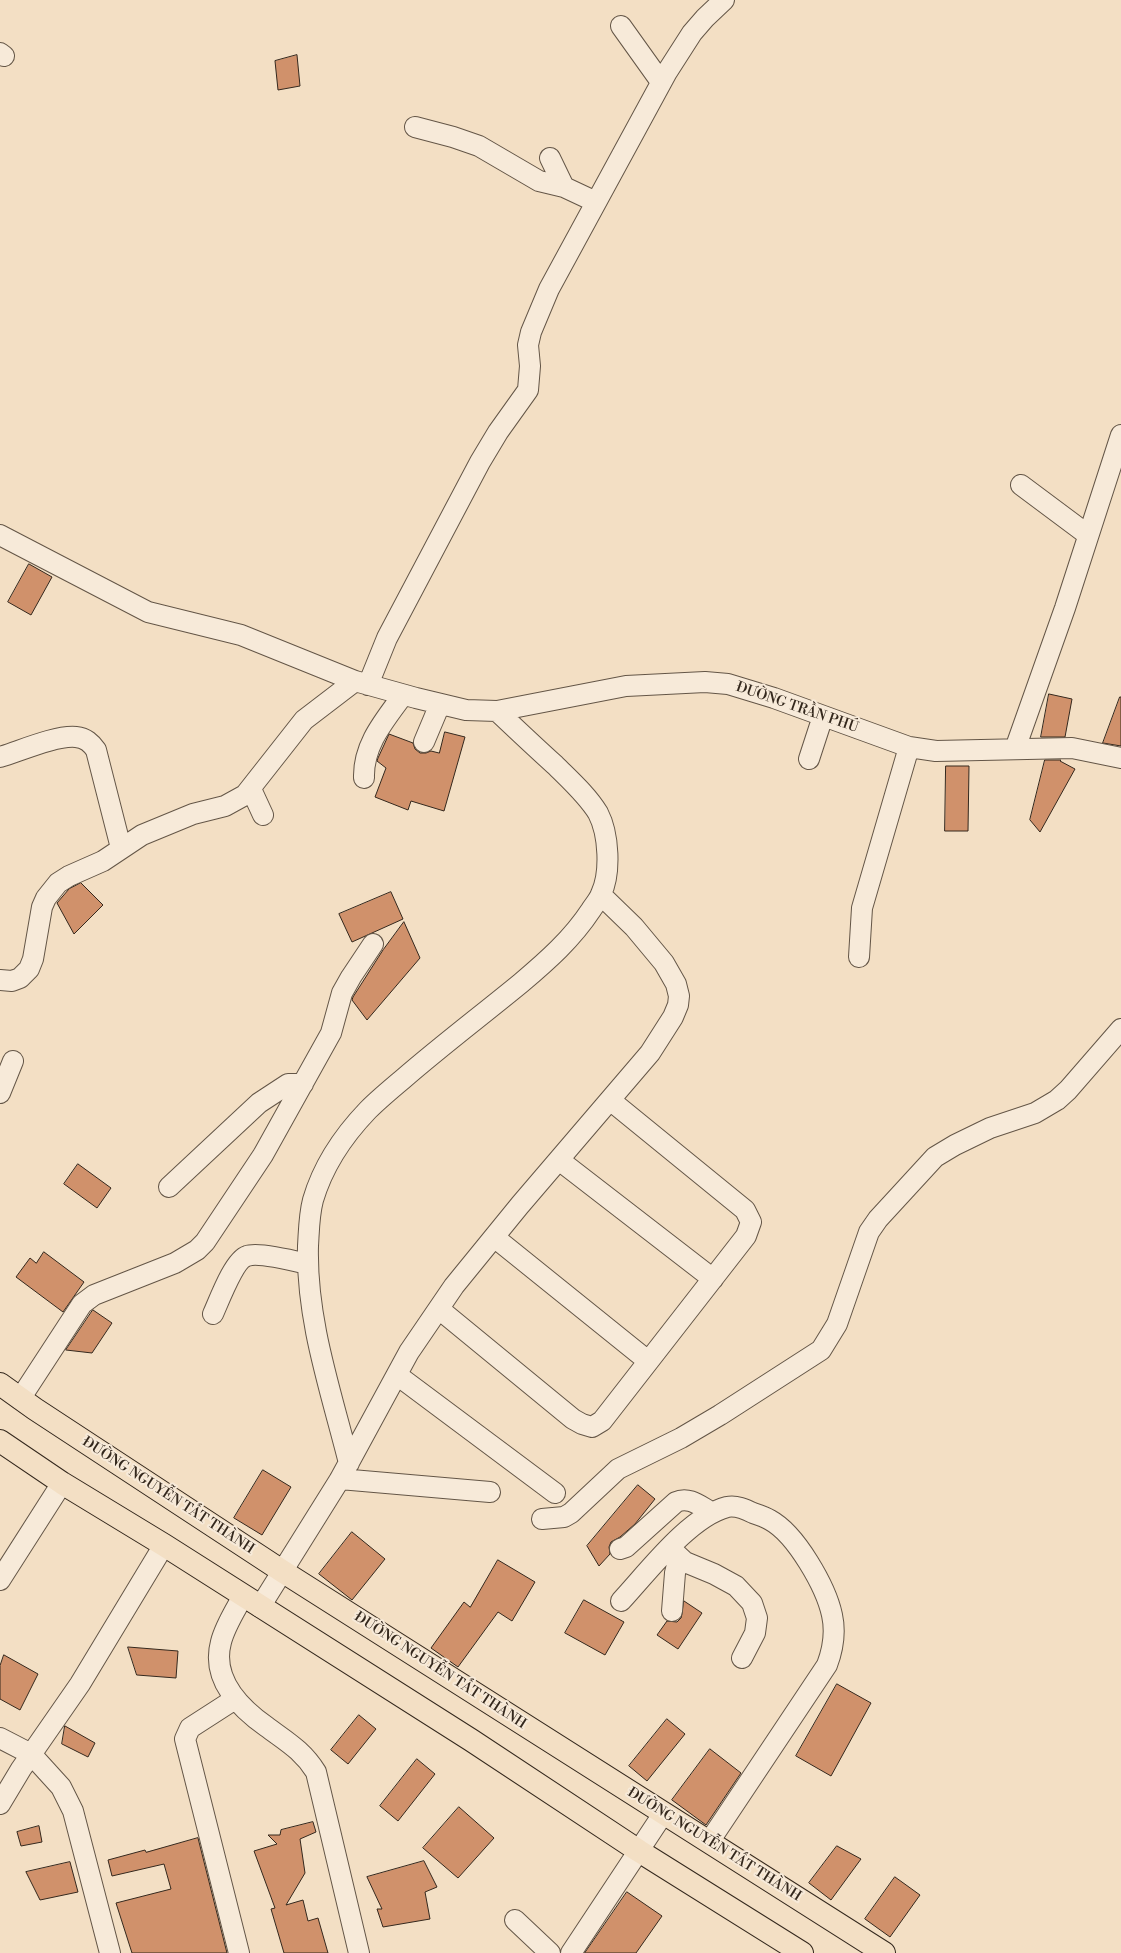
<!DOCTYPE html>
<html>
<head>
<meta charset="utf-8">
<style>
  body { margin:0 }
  canvas { display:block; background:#f3dfc4 }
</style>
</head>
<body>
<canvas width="1121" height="1953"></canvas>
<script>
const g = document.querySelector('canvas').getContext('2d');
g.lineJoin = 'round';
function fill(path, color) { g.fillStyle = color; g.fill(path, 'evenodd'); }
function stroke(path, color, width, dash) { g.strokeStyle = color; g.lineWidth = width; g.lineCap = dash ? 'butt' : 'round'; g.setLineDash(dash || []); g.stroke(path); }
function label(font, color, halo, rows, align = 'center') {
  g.font = font + ' "Libre Bodoni",serif'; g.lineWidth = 4; g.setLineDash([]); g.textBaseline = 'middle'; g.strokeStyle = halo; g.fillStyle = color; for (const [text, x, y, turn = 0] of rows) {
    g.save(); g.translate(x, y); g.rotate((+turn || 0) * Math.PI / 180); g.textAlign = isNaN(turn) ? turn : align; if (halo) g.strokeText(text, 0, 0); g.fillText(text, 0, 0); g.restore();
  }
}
const building = new Path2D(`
  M 297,55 L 300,86 L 278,90 L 275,61 Z
  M 29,564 L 52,577 L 31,615 L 8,602 Z
  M 1049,694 L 1072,699 L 1065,737 L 1041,737 Z
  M 1120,697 L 1121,697 L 1121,746 L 1103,743 Z
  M 445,732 L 465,737 L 444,811 L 411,801 L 408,810 L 375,797 L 386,768 L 377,761 L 378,758 L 389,734 L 413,743 L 415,749 L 420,753 L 426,753 L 431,751 L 439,753 Z
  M 1045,760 L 1061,760 L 1060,761 L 1075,769 L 1040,832 L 1030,820 Z
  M 946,766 L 969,766 L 968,831 L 945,831 Z
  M 81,883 L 103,905 L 74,934 L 57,903 L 69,889 Z
  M 391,892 L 403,919 L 352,942 L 339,914 Z
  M 404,922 L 420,958 L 367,1020 L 352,1000 L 353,997 L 383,950 Z
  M 78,1164 L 111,1188 L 97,1208 L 64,1184 Z
  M 44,1252 L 84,1282 L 63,1312 L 16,1277 L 30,1258 L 36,1263 Z
  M 93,1310 L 112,1323 L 92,1353 L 66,1350 Z
  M 263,1470 L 291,1487 L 262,1535 L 234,1518 Z
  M 638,1485 L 655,1499 L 635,1524 L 620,1537 L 611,1542 L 609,1547 L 610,1554 L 599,1566 L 587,1546 Z
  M 352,1532 L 385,1559 L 352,1600 L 319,1574 Z
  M 498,1560 L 535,1582 L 512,1621 L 498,1612 L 458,1667 L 431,1648 L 464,1602 L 470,1607 Z
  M 584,1600 L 624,1622 L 605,1655 L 565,1633 Z
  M 684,1601 L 702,1613 L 678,1649 L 657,1635 L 667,1621 L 677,1622 L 681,1618 Z
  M 128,1647 L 178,1651 L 176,1678 L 137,1675 Z
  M 4,1655 L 38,1674 L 20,1710 L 0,1699 L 0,1666 Z
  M 837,1684 L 871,1703 L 831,1776 L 796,1756 Z
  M 359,1715 L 376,1729 L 348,1764 L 331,1750 Z
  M 667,1719 L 685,1734 L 647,1781 L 629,1766 Z
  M 65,1726 L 95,1743 L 88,1757 L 62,1744 Z
  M 710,1749 L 741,1773 L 706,1825 L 672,1800 Z
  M 417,1759 L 435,1774 L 398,1821 L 380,1806 Z
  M 459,1807 L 494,1838 L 458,1878 L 423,1848 Z
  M 313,1822 L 316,1832 L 300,1839 L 305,1873 L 286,1905 L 303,1900 L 308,1921 L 318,1918 L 328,1953 L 284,1953 L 271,1909 L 275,1908 L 254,1851 L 277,1844 L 268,1835 L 280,1835 L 281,1830 Z
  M 39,1826 L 42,1842 L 21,1846 L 17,1832 Z
  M 198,1838 L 227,1953 L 132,1953 L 116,1903 L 171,1889 L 164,1864 L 112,1876 L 108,1860 L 145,1850 L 146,1852 Z
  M 837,1846 L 861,1859 L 831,1900 L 809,1883 Z
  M 424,1861 L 437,1887 L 425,1892 L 430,1919 L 383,1927 L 377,1909 L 382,1909 L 367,1877 Z
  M 70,1862 L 78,1892 L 40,1900 L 26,1872 Z
  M 895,1877 L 920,1895 L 890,1937 L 865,1919 Z
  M 627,1892 L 662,1916 L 636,1953 L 585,1953 Z`);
const minor = new Path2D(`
  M 621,26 L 661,82
  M 0,53 L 4,56
  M 415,127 L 453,137 L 479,146 L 539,181 L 564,187 L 596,202
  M 550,158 L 564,187
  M 1021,485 L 1088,535
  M 0,535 L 148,612 L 241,635 L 355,681 L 416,698 L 466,710 L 497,711 L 626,686 L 705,682 L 728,684 L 774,698 L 909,747 L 936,751 L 1072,748 L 1121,758
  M 368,685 L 387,638 L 480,462 L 498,432 L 528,390 L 530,366 L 528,345 L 531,332 L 549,289 L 667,72 L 692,33 L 705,18 L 724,0
  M 424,742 L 440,704
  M 1015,749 L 1065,608 L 1121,435
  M 0,757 C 20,751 56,735 76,737 C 86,738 91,743 96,750 L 121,848
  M 809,759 L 823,716
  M 364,778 C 363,745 384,721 403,695
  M 251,789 L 263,815
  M 859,957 L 862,908 L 909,747
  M 0,980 L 12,981 L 20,978 L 29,969 L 33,959 L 42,907 L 46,898 L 58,883 L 69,876 L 103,861 L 142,835 L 193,814 L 225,806 L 245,795 L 304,720 L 355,681
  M 0,1093 L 13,1061
  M 559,1160 L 713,1279
  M 169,1187 L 259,1103 L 288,1084 L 303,1084
  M 494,1237 L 648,1361
  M 439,1309 L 573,1419 L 582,1424 L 592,1427 L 602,1421 L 746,1236 L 751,1222 L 745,1210 L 610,1100
  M 213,1314 C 219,1301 234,1260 247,1256 C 258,1252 295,1261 308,1264
  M 397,1375 L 555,1493
  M 20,1399 L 82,1304 L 94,1295 L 175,1263 L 197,1250 L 205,1242 L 263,1155 L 331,1033 L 342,993 L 351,977 L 373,944
  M 349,1463 C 331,1391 306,1320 308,1246 C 309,1230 309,1215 313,1200 C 323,1166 344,1135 368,1110 C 379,1099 391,1089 403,1079 C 441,1046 482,1015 521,983 C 547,961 572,939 591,910 C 594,905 599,900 601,894 C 611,873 609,834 598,813 C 587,795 570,780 555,765 C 535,747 516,729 497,711
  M 340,1479 L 490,1492
  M 542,1519 L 564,1517 L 571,1513 L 618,1469 L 681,1438 L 720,1415 L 821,1350 L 837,1324 L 869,1232 L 878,1219 L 935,1157 L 955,1145 L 990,1128 L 1035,1113 L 1057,1100 L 1068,1090 L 1121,1029
  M 670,1548 L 685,1562 L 714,1574 L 736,1586 L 752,1603 L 757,1618 L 755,1633 L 742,1658
  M 620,1549 L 626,1547 L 676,1502 C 689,1496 700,1506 711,1512
  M 0,1580 L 62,1483
  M 243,1596 C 235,1611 225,1626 221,1642 C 211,1679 240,1708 267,1727 C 287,1742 302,1750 316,1772 L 359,1953
  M 621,1601 C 648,1572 689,1517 727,1507 C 736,1505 745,1509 753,1513 C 759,1515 765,1517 770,1520 C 796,1534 826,1587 832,1615 C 836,1633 833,1649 827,1665 L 709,1842
  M 260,1607 L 340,1479 L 409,1352 L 454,1286 L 520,1205 L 650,1053 L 673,1017 L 678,1005 L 679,996 L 676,984 L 664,963 L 634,927 L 601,895
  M 672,1611 L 675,1573 L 679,1557
  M 235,1699 L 190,1728 L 185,1739 L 239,1953
  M 0,1738 L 31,1754 L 61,1787 L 73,1811 L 110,1953
  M 0,1804 L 21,1769 L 80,1684 L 164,1545
  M 515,1920 L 550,1953
  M 571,1953 L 663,1814`);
const major = new Path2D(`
  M 0,1384 L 35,1409 L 282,1571 L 884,1953
  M 0,1441 L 62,1483 L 164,1545 L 471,1740 L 639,1851 L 802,1953`);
const streetNames = [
  ["ĐƯỜNG TRẦN PHÚ",797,708,19],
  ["ĐƯỜNG NGUYỄN TẤT THÀNH",168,1496,33],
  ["ĐƯỜNG NGUYỄN TẤT THÀNH",440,1671,33],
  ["ĐƯỜNG NGUYỄN TẤT THÀNH",714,1845,32]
];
fill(building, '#d0916b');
stroke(building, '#34281d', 1);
stroke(minor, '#645647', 22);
stroke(major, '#34281d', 24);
stroke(minor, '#f7ead9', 20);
stroke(major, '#f3dfc4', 22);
label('14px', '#34281d', '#f7ead9', streetNames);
</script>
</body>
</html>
